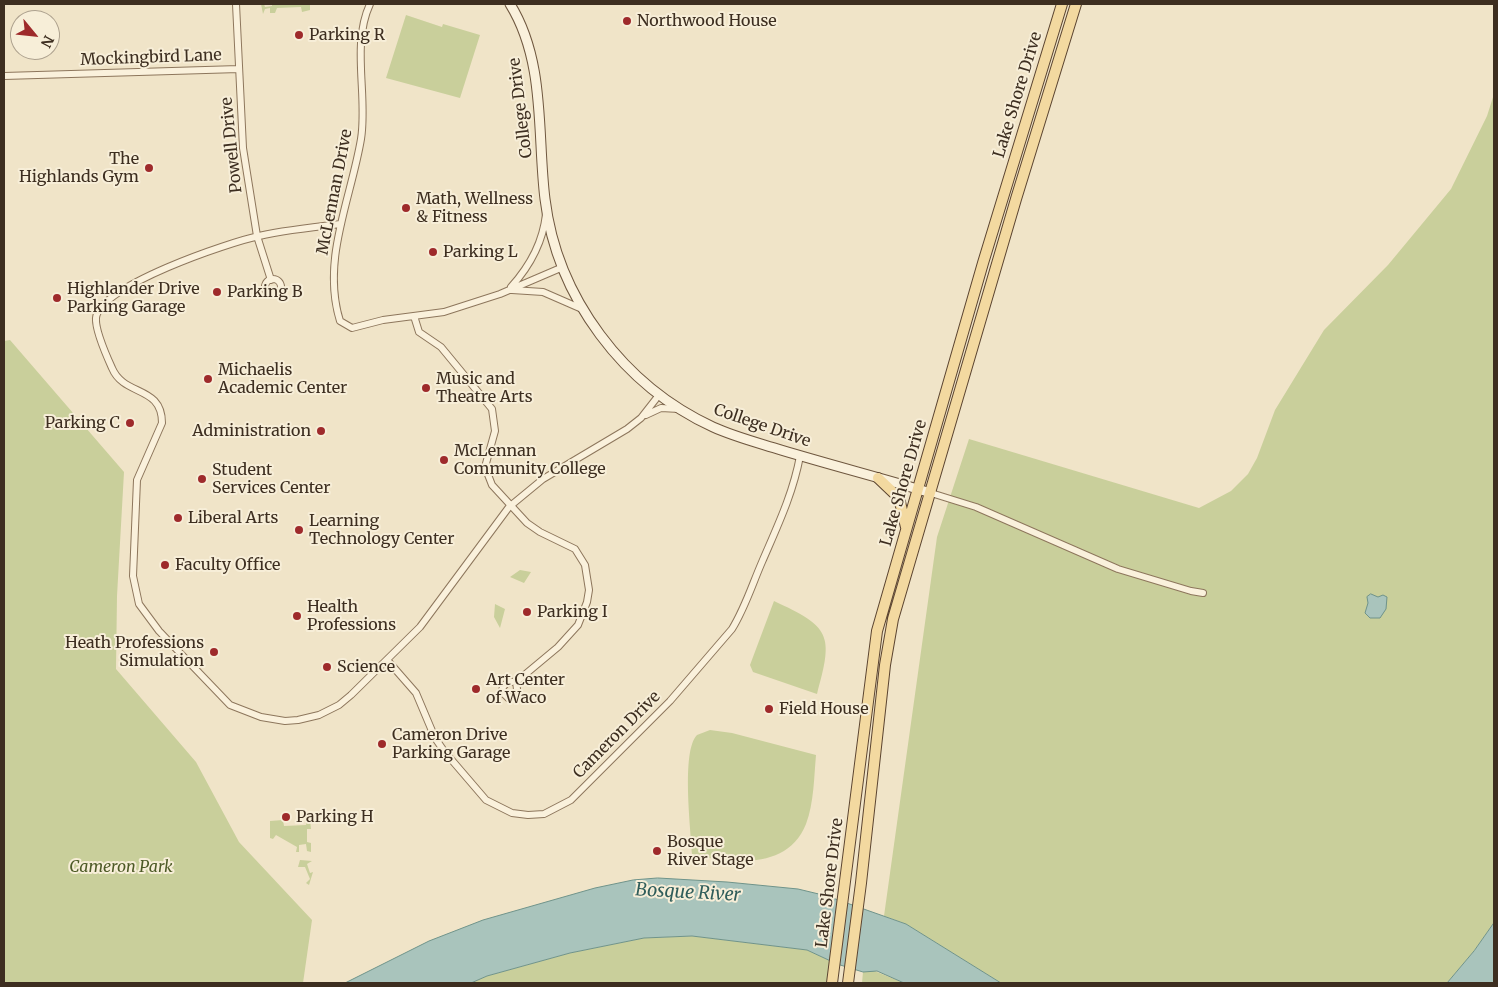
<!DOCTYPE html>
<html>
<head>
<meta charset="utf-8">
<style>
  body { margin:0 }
  #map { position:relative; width:1498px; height:987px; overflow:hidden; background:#f0e4c8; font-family:Merriweather,serif }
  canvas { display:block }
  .frame { position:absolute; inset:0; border:5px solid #3d2e20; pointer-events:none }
  .north { position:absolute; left:10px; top:10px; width:50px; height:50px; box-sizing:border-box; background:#f7eed8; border:1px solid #ada18e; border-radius:50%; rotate:118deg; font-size:14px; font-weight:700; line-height:20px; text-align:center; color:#3d2e20 }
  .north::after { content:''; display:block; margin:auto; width:18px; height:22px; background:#9e2a2b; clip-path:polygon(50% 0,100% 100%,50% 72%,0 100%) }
</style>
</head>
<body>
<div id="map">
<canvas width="1498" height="987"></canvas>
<div class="frame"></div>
<div class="north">N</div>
</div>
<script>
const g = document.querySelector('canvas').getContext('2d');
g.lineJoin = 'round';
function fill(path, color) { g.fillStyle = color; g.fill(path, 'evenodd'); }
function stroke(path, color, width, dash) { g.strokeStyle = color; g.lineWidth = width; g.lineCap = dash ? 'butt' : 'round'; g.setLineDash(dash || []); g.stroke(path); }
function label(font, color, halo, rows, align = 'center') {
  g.font = font + ' Merriweather,serif'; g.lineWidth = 4; g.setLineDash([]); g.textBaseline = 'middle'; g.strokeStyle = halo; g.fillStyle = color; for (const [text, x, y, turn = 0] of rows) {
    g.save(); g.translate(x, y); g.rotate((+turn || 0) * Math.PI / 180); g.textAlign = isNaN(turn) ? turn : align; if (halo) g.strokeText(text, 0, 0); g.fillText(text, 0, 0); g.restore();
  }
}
const green = new Path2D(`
  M 261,4 L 264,4 L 265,7 L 272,6 L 272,4 L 310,4 L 310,10 L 302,12 L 301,7 L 277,8 L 275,13 L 270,13 L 270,8 L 265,9 L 263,14 Z
  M 406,15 L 442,27 L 443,24 L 480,35 L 460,98 L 386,78 Z
  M 1494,94 L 1494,923 L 1474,951 L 1447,983 L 1001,983 L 906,924 L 884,916 L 937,537 L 969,439 L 1199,508 L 1231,491 L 1248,474 L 1257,458 L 1275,410 L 1324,330 L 1388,265 L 1451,189 L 1487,116 Z
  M 10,340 L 124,472 L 117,596 L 116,669 L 196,762 L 239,842 L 312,920 L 303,983 L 4,983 L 4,341 Z
  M 520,570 L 531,572 L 524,583 L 510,577 Z
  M 774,601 C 830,627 834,634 817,694 L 753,672 L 750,665 Z
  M 495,604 L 505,609 L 500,628 L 494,617 Z
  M 710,730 L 732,733 L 816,755 C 814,777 814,803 806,824 C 788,870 731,864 692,854 C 691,830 681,751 697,735 Z
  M 310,819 L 311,829 L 307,829 L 307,842 L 311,843 L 311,852 L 307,851 L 306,844 L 299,845 L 299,852 L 296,852 L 297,847 L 276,835 L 273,839 L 270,838 L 270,821 L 283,820 L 284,826 L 306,825 L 307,820 Z
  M 300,860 L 312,861 L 307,864 L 310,873 L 313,872 L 309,885 L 306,883 L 310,879 L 305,867 L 298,867 Z
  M 692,936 L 807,950 L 837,964 L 830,983 L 471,983 L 487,976 L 570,953 L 644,938 Z
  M 872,970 L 904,983 L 862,983 L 863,972 Z`);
const water = new Path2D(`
  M 1371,594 L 1378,597 L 1383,595 L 1387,597 L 1386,609 L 1380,618 L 1370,618 L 1365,613 L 1368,603 L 1367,597 Z
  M 658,878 L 727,882 L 798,889 L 827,896 L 906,924 L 1001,983 L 904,983 L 877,971 L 863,972 L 837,964 L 807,950 L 692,936 L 644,938 L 570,953 L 487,976 L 471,983 L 345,983 L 429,941 L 483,920 L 595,888 L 633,880 Z
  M 1494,923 L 1494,983 L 1447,983 L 1474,951 Z`);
const street = new Path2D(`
  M 236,4 L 243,148 L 257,236 L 271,280
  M 370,4 C 351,45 368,96 361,139 C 351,199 321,260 340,321 L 352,328 L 383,320 L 444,312 L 500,294 L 563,267
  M 4,76 L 239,69
  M 341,224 C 314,227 286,230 259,236 C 230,242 99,286 96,318 C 95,330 107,357 112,368 C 124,397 162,385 162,423 L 137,480 L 133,576 L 139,604 L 159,631 L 230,705 L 261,717 L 285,721 L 298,720 L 319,715 L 339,705 L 351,695 L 420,627 L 509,507 L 543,479 L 627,429 L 641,418 L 659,395
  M265 287a8 8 0 1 1 16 0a8 8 0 1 1-16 0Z
  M 511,287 C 530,266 543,242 546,214
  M 512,290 L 543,292 L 582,309
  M 414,316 L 419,332 L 441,347 L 492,409 L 495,431 L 485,467 L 492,485 L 527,523 L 540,532 L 575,549 L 585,565 L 589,590 L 587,602 L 578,625 L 558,647 L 516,682 C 509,681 502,684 502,692 L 508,698 L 514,696 L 517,689 L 516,682
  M 646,415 L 661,408 L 679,409
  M 931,493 L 976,507 L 1118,569 L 1191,591 L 1203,593
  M 388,661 L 416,693 L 435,738 L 444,751 L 486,800 L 512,813 L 528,815 L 544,814 L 571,800 L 670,701 L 732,629 C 745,608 752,585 762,562 C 777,527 793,494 800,456`);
const secondary = new Path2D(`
  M 510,4 C 546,62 537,135 545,199 C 557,298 624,386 713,427 C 735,437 759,443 781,450 C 831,465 881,478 931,493`);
const primary = new Path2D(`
  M 878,478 L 899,498 L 906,527
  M 832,983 L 877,631 L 983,263 L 1062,4
  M 848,983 L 861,883 L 885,665 L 893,619 L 1016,199 L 1076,4`);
const markers = [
  [627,21,5,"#9e2a2b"],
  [299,35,5,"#9e2a2b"],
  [149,168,5,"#9e2a2b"],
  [406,208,5,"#9e2a2b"],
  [433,252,5,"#9e2a2b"],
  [217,292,5,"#9e2a2b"],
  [57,298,5,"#9e2a2b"],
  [208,379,5,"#9e2a2b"],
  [426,388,5,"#9e2a2b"],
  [130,423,5,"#9e2a2b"],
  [321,431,5,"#9e2a2b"],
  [444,460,5,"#9e2a2b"],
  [202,479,5,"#9e2a2b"],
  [178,518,5,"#9e2a2b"],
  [299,530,5,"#9e2a2b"],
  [165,565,5,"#9e2a2b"],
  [527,612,5,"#9e2a2b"],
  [297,616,5,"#9e2a2b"],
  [214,652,5,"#9e2a2b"],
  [327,667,5,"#9e2a2b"],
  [476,689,5,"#9e2a2b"],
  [769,709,5,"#9e2a2b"],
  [382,744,5,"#9e2a2b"],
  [286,817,5,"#9e2a2b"],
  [657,851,5,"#9e2a2b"]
];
const poiNames = [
  ["Northwood House",637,21],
  ["Parking R",309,35],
  ["The",139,159,"right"],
  ["Highlands Gym",139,177,"right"],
  ["Math, Wellness",416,199],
  ["& Fitness",416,217],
  ["Parking L",443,252],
  ["Highlander Drive",67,289],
  ["Parking Garage",67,307],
  ["Parking B",227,292],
  ["Michaelis",218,370],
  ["Academic Center",218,388],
  ["Music and",436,379],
  ["Theatre Arts",436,397],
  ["Parking C",120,423,"right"],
  ["Administration",311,431,"right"],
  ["McLennan",454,451],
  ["Community College",454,469],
  ["Student",212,470],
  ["Services Center",212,488],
  ["Liberal Arts",188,518],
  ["Learning",309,521],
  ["Technology Center",309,539],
  ["Faculty Office",175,565],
  ["Health",307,607],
  ["Professions",307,625],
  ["Parking I",537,612],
  ["Heath Professions",204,643,"right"],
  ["Simulation",204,661,"right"],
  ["Science",337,667],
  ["Art Center",486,680],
  ["of Waco",486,698],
  ["Field House",779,709],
  ["Cameron Drive",392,735],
  ["Parking Garage",392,753],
  ["Parking H",296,817],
  ["Bosque",667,842],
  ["River Stage",667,860]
];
const streetNames = [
  ["Mockingbird Lane",151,58,-2],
  ["Lake Shore Drive",1018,95,-73],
  ["College Drive",521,108,-97],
  ["Powell Drive",232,145,-96],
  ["McLennan Drive",335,192,-79],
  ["College Drive",762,426,19],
  ["Lake Shore Drive",904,483,-74],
  ["Cameron Drive",617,735,-45],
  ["Lake Shore Drive",830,883,-83]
];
const parkNames = [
  ["Cameron Park",121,867]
];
const waterNames = [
  ["Bosque River",688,893,3]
];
fill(green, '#c9cf9b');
fill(water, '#a9c4bc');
stroke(water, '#6f938a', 1);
stroke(street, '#8d765c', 8);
stroke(secondary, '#6f573f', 11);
stroke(primary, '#5b4430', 12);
stroke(street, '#faf1dc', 6);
stroke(secondary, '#faf1dc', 9);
stroke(primary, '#f3d9a0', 10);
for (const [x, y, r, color] of markers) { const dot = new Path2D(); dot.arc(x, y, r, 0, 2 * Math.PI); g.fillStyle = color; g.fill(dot); stroke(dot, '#f7eed8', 2); }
label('16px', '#3d2e20', '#f7eed8', poiNames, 'left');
label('16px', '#3d2e20', '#f7eed8', streetNames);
label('italic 16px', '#4d5a26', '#f7eed8', parkNames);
label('italic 18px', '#2f5d5a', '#f7eed8', waterNames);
</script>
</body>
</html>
